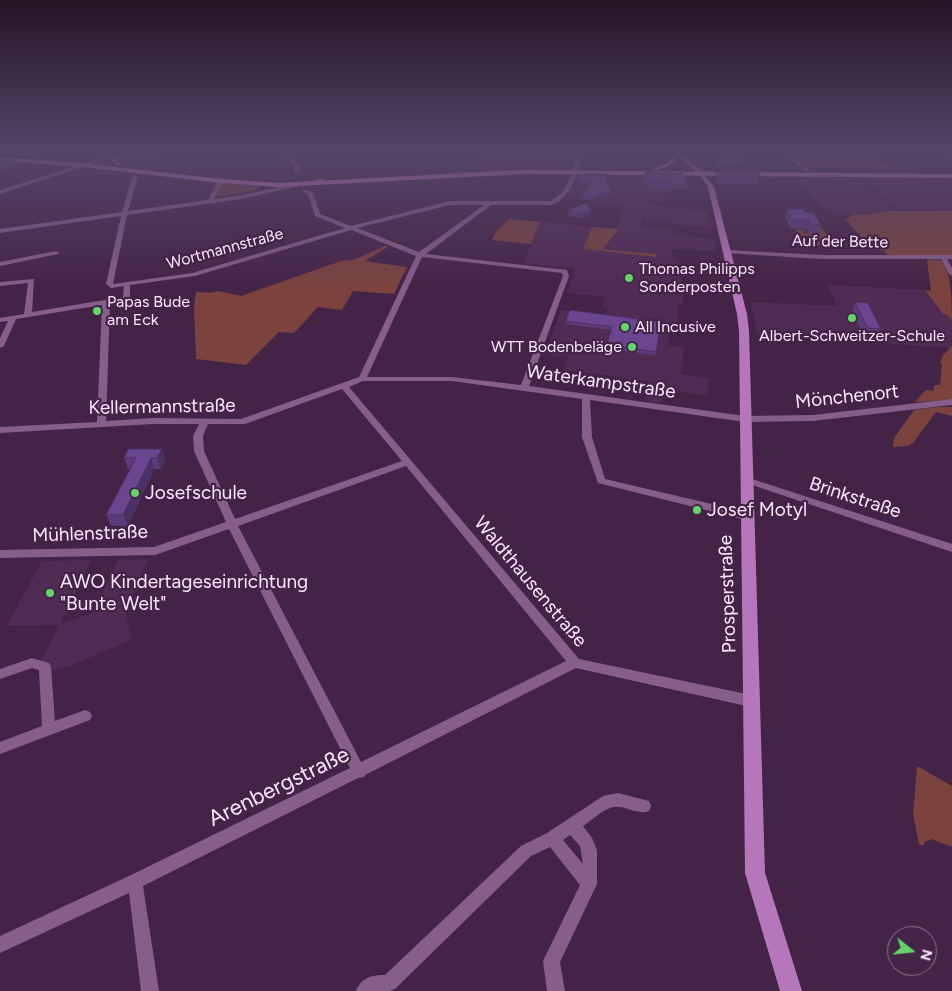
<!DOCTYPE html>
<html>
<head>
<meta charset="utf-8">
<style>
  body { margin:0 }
  #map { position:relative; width:952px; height:991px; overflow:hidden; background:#442446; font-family:Figtree,sans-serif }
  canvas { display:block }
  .north { position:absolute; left:887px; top:926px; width:50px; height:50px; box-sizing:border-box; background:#442446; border:1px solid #8d728f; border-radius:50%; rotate:106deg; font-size:14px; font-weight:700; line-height:20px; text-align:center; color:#fbe6fc }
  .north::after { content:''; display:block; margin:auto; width:18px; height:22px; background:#63d468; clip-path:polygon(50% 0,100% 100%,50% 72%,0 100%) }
</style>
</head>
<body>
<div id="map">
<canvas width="952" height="991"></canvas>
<div class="north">N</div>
</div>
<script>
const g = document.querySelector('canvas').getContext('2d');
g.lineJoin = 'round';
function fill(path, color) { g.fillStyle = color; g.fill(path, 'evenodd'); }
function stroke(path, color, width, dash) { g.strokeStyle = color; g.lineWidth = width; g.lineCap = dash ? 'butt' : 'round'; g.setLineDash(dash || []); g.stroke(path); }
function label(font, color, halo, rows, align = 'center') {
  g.font = font + ' Figtree,sans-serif'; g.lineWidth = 4.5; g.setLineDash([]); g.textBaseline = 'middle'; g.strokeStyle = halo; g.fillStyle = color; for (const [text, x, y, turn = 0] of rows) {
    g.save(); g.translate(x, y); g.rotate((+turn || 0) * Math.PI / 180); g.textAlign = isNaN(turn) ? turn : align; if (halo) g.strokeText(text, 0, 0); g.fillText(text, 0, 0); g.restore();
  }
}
const built = new Path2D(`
  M 470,152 L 576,152 L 573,158 L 565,164 L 485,166 L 481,155 L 472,156 Z
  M 600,174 L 677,177 L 684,182 L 689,182 L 693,190 L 672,189 L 672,192 L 666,192 L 666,202 L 647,199 L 647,205 L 707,212 L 710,227 L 683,225 L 642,219 L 642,227 L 670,230 L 670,235 L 714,239 L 716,251 L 672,249 L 673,258 L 678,259 L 684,304 L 677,303 L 680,331 L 670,330 L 668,345 L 684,347 L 681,374 L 709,378 L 707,395 L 664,389 L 661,403 L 647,401 L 649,381 L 564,370 L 568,357 L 545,354 L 561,310 L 606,316 L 608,308 L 602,307 L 605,297 L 567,293 L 575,268 L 524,263 L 540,223 L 539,221 L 592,227 L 583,249 L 656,254 L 602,249 L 612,239 L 619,228 L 622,205 L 568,197 L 579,175 Z
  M 795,177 L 860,178 L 893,210 L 864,215 L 851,215 L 848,212 L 826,212 Z
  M 865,178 L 952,179 L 952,211 L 899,210 Z
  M 827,285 L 925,290 L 943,314 L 946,315 L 952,322 L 951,348 L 757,334 L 751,302 L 838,306 Z
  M 148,559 L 126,612 L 131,640 L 69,666 L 51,671 L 50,664 L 41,661 L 59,625 L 7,626 L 42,561 L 91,560 L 60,624 L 93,613 L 118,560 Z`);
const green = new Path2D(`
  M 786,152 L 865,152 L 891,168 L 807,167 Z
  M 541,168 L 568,169 L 502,171 L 360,180 L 439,173 Z
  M 226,183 L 257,185 L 260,187 L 254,191 L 216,197 L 221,184 Z
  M 885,211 L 952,211 L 952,255 L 887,255 L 883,250 L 874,250 L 846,220 L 851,215 L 864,215 Z
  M 510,219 L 540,222 L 531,244 L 492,240 L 497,230 Z
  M 815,226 L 821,227 L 831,240 L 838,240 L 843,246 L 804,245 L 795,229 L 804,230 L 806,233 L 819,234 Z
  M 592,227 L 619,229 L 603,249 L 656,254 L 656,257 L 583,249 Z
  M 385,246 L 388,247 L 365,261 L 407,267 L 394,294 L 353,291 L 342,310 L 318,307 L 294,333 L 279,332 L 246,365 L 196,359 L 194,307 L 196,292 L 211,293 L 218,291 L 241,296 L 341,261 L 353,260 Z
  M 927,260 C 931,260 936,259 940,260 C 952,267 952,308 952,322 L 947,315 L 943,314 L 925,290 L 931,291 Z
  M 952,346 L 952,400 L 915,402 L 926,390 L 933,391 L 935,385 L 940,385 L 942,364 L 940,364 L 943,355 Z
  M 939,407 L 952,407 L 952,416 L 936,412 L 913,443 L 908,446 L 893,447 L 894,438 L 914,410 Z
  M 917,766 L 952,786 L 952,847 L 931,839 L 925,842 L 923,846 L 919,844 L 913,814 Z`);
const minor = new Path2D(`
  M 159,152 L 171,152 L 105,160 L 0,194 L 0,190 L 104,157 Z
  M 284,152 L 288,152 L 301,168 L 298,173 L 293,172 L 295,168 Z
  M 581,152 L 585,152 C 575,171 575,197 551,205 L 491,205 L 426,254 L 567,270 L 569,276 L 529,386 L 745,416 L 813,415 L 952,399 L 952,405 L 813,421 L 745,422 L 590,400 L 592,437 L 605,479 L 750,513 L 751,516 L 750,519 L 746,520 L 598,483 L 582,437 L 582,399 L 452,381 L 363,381 L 349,387 L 579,659 L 751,695 L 756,697 L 758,701 L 756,705 L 751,707 L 576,668 L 365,775 L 364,777 L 358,778 L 143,886 L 159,991 L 141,991 L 129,893 L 0,953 L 0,936 L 129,876 L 350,768 L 229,529 L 155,555 L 0,558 L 0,550 L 154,547 L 226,522 L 194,451 L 193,436 L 199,424 L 153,424 L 0,433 L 0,427 L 97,422 L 102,305 L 16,319 L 4,346 L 0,348 L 0,338 L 8,321 L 0,322 L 0,318 L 24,314 L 28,283 L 0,286 L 0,282 L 34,279 L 32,312 L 123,297 L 124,286 L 111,288 L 106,284 L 121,216 L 0,233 L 0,229 L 122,212 L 132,177 L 135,175 L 138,177 L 128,211 L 208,200 L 218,181 L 221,179 L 224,181 L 214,199 L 242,195 L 323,178 L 326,180 L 242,199 L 127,215 L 113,284 L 192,273 L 345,228 L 315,216 L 308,194 L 302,191 L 305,189 L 313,193 L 320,214 L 351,226 L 450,201 L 550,201 C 570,193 571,168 581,152 ZM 450,205 L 484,205 L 419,252 L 357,228 ZM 351,230 L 416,256 L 359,377 L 241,419 L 153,418 L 106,421 L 110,304 L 130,301 L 130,285 L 195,276 ZM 422,257 L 562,273 L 563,276 L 521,385 L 452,377 L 367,377 ZM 342,389 L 402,461 L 235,519 L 204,451 L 203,436 L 208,424 L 245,424 ZM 406,466 L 566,661 L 361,762 L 238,526 Z
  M 781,152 L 786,152 L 810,170 L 805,171 Z
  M 944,152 L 952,153 L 952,156 L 944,153 Z
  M 727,250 L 821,255 L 952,255 L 952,259 L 947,259 L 952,268 L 952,276 L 949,274 L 941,259 L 821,259 L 725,253 L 725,251 Z
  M 56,251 L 59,253 L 58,254 L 0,266 L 0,262 Z
  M 746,477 L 952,544 L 952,552 L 743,482 L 741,480 L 743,478 Z
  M 32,658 L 49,663 L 51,667 L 55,721 L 85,710 L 90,712 L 92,716 L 90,720 L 0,754 L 0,742 L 42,726 L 39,670 L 32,668 L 0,679 L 0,669 Z
  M 618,793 L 649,801 L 651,806 L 649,811 C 637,816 623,803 610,808 C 601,811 592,820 583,826 L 592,838 L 597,850 L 597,884 L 560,962 L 565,991 L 547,991 L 543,961 L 580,885 L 550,847 L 531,856 L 395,989 L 390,991 L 356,991 C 362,977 372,975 385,975 L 521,846 L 547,833 L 603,796 ZM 570,835 L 580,846 L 583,864 L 563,840 Z`);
const secondary = new Path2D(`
  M 673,152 L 679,152 L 703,172 L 714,187 L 747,314 L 749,331 L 765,873 L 802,991 L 780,991 L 745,873 L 739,331 L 737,314 L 708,187 L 699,174 Z`);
const primary = new Path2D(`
  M 119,155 L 122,157 L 118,161 L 121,164 L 118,166 L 111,161 Z
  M 0,157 L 82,163 L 221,179 L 279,183 L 524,170 L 952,174 L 952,178 L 524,174 L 279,187 L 221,183 L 82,167 L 0,161 Z
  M 675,157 L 678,159 L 670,166 L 656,170 L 653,168 L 666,164 Z`);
const wall = new Path2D(`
  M 715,158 L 742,164 L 719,169 L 714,160 Z
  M 0,160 L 21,164 L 9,171 L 0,170 Z
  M 716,171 L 760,174 L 758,184 L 718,184 L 715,178 Z
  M 646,172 L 687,184 L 686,189 L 649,188 L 645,177 Z
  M 586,174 L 611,193 L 611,196 L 602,195 L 592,201 L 582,199 L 582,197 L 590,185 L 576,180 L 577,177 Z
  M 787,209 L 805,212 L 821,225 L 819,233 L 809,233 L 807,229 L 790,228 L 785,217 Z
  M 569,210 L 591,210 L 591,215 L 583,218 L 568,216 Z
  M 855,302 L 881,329 L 877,338 L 864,337 L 852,312 Z
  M 566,321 L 661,322 L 656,355 L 607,349 L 611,330 L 566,324 Z
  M 162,449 L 165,459 L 161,469 L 154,469 L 128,526 L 111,526 L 106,515 L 130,469 L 128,469 L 124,458 Z`);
const shadedWall = new Path2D(`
  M 742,161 L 742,164 L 719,169 L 720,166 Z
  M 20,162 L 21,164 L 9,171 L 8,168 Z
  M 603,192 L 602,195 L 592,201 L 593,198 Z
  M 591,210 L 591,215 L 583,218 L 583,213 Z
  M 162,449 L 165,459 L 161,469 L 157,458 Z
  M 151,458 L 154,469 L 128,526 L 123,515 Z`);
const building = new Path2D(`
  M 715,158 L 742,158 L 742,161 L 720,166 Z
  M 0,160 L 20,162 L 8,168 L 0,168 Z
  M 716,171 L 749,171 L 760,174 L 760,177 L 719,177 Z
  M 646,172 L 682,173 L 687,184 L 650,183 Z
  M 586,174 L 605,174 L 611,193 L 603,192 L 593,198 L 582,197 L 592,183 L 577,177 Z
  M 586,203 L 591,210 L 583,213 L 569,210 Z
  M 787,209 L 804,209 L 805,212 L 814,213 L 821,225 L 811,225 L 809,220 L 792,220 Z
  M 855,302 L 868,303 L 881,329 L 868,328 Z
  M 570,310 L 661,322 L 656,352 L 607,345 L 612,327 L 566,321 Z
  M 129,449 L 162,449 L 157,458 L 151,458 L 123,515 L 106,515 L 136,458 L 124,458 Z`);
const markers = [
  [629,278,5,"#63d468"],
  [97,311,5,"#63d468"],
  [852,318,5,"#63d468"],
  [625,327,5,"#63d468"],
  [632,347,5,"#63d468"],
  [135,493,5,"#63d468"],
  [697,510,5,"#63d468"],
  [50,593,5,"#63d468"]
];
const farStreetnames = [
  ["Auf der Bette",840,242,1],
  ["Wortmannstraße",225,249,-15]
];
const farPoinames = [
  ["Thomas Philipps",639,269],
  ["Sonderposten",639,287],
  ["Papas Bude",107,302],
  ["am Eck",107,320],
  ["All Incusive",635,327],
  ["Albert-Schweitzer-Schule",852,336,"center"],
  ["WTT Bodenbeläge",622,347,"right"]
];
const streetNames = [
  ["Waterkampstraße",601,382,8],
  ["Mönchenort",847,397,-6],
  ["Kellermannstraße",162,407,-1],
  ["Brinkstraße",855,498,18],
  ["Mühlenstraße",90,534,-2],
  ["Waldthausenstraße",530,582,50],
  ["Prosperstraße",728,594,-92]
];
const poiNames = [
  ["Josefschule",145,493],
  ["Josef Motyl",707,510],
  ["AWO Kindertageseinrichtung",60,582],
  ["\"Bunte Welt\"",60,604]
];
const nearStreetnames = [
  ["Arenbergstraße",279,787,-26]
];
fill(built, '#502b53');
fill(green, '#7b423e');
fill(minor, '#865e89');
fill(secondary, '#b576ba');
fill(primary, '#da87e0');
fill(wall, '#5a3c7b');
fill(shadedWall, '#4a3164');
fill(building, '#69468f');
stroke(building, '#4a3164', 1);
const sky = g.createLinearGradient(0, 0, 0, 290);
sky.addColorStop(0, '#251426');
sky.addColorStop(0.52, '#564568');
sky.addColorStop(1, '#56456800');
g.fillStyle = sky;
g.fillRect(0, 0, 952, 290);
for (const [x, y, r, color] of markers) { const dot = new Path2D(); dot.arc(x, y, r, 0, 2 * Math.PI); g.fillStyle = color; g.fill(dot); stroke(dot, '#442446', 2); }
label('16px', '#fbe6fc', '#442446', farStreetnames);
label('16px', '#fbe6fc', '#442446', farPoinames, 'left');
label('19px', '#fbe6fc', '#442446', streetNames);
label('19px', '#fbe6fc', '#442446', poiNames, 'left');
label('22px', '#fbe6fc', '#442446', nearStreetnames);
</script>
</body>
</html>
